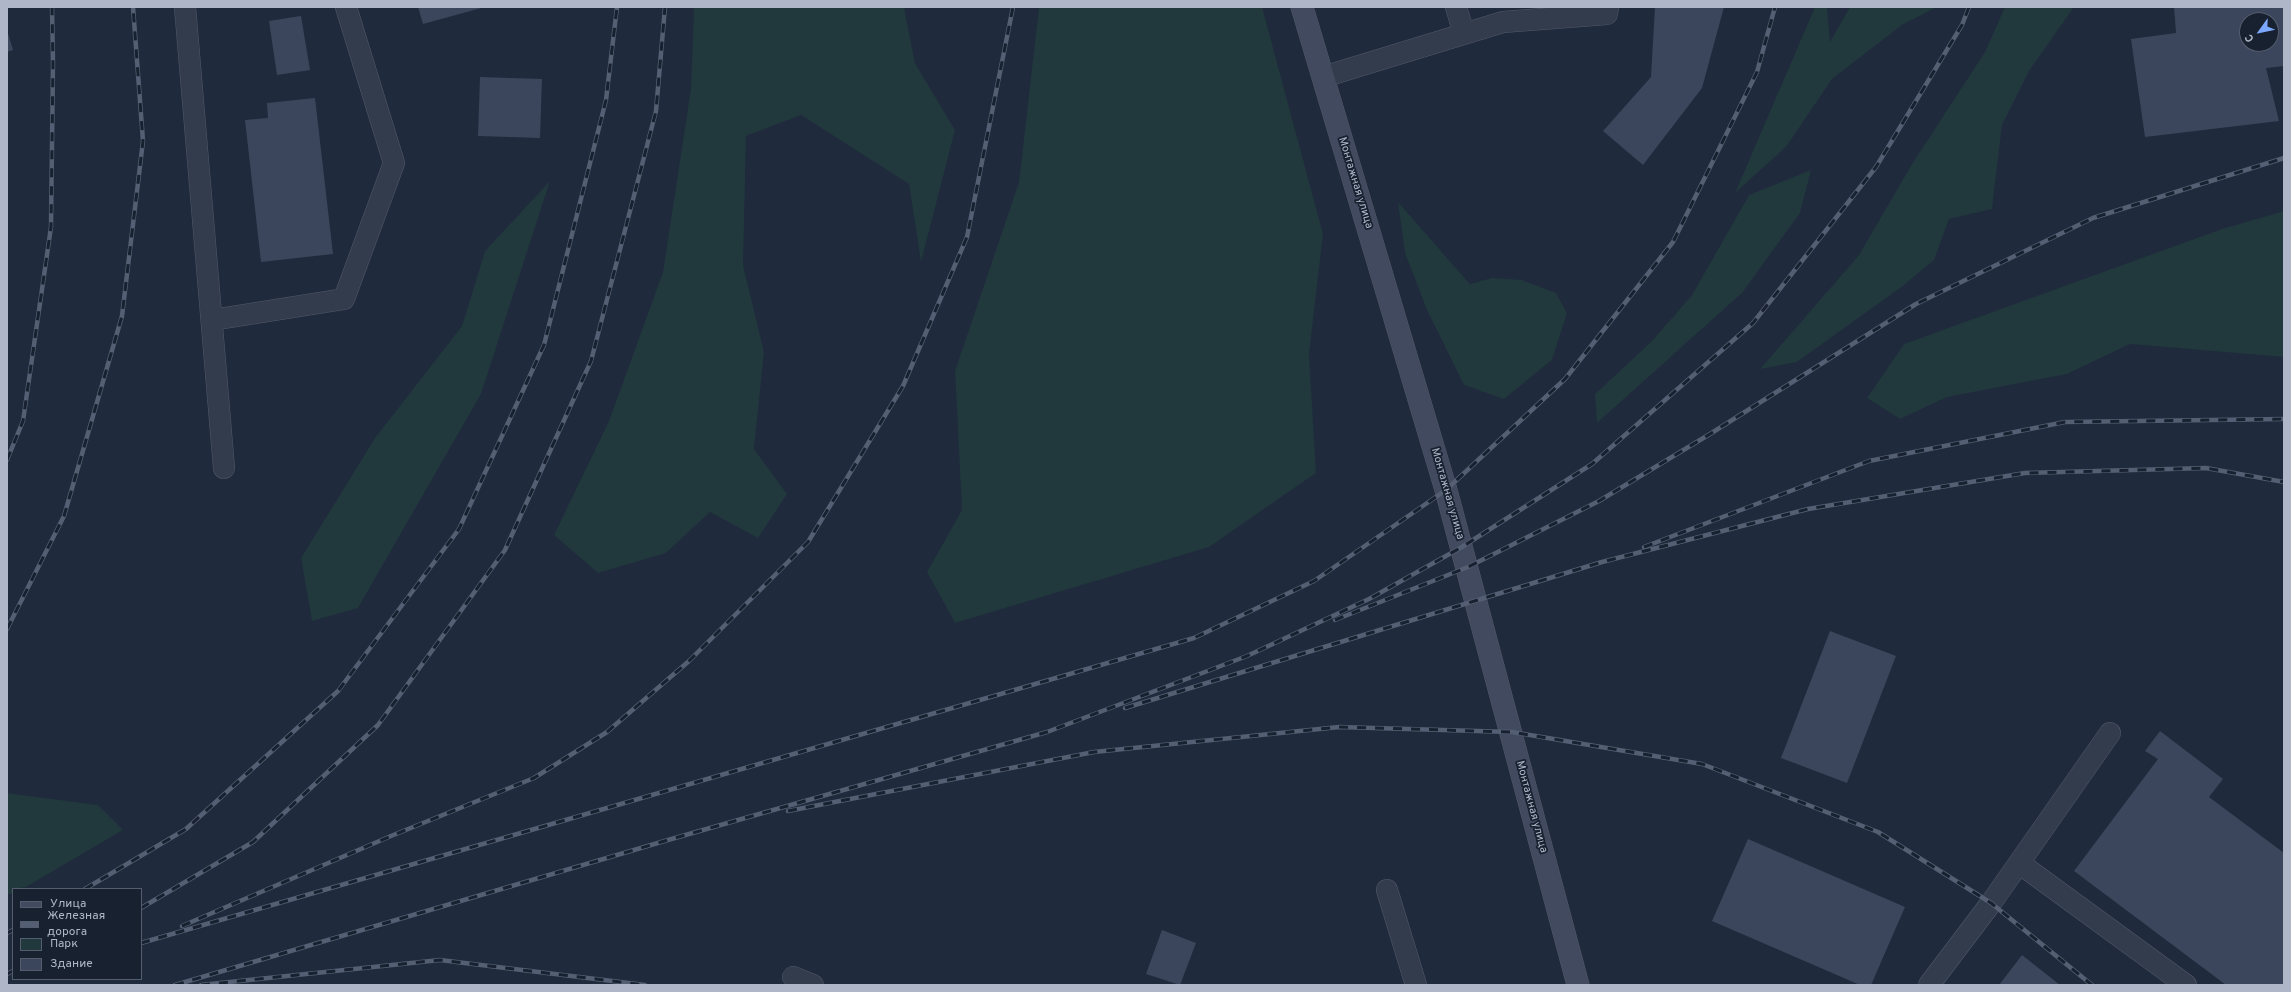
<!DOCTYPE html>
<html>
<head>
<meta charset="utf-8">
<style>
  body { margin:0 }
  #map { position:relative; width:2291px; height:992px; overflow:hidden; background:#1f2a3c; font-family:Overpass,sans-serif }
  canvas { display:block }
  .frame { position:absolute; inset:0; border:8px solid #aeb6c8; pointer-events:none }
  .legend { position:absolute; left:12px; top:888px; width:130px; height:92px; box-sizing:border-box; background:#182130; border:1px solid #545d6d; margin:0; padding:5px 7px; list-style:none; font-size:12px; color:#aeb6c8 }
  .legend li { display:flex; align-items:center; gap:8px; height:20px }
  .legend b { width:20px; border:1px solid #545d6d }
  .north { position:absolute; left:2239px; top:12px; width:40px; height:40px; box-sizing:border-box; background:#182130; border:1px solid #545d6d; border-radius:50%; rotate:237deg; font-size:11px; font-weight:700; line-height:16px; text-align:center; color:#aeb6c8 }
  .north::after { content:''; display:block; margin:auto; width:14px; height:18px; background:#7ca7ff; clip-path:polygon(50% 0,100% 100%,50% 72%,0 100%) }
</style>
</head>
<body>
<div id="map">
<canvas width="2291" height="992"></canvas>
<div class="frame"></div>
<ul class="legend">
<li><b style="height:5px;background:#414a5f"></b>Улица</li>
<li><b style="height:5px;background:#545f73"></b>Железная дорога</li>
<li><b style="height:11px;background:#21383d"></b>Парк</li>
<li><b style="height:11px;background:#3b465c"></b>Здание</li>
</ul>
<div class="north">С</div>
</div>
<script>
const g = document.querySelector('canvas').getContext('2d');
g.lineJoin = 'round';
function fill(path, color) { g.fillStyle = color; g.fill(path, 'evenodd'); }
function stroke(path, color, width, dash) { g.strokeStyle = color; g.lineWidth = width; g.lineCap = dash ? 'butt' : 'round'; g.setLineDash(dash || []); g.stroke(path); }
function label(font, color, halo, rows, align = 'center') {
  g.font = font + ' Overpass,sans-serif'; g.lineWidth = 3.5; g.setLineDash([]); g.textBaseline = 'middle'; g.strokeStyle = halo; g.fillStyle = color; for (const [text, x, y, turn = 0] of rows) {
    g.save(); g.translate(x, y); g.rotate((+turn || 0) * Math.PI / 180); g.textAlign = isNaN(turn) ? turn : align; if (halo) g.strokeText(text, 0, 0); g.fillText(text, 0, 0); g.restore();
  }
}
const green = new Path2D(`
  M 694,7 L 904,7 L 915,63 L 955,130 L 921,262 L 909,184 L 801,115 L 746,136 L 743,265 L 764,352 L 754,449 L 787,494 L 758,538 L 710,512 L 666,553 L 598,573 L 554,535 L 609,421 L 663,272 L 691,88 Z
  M 1039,7 L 1262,7 L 1323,234 L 1309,354 L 1316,473 L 1209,547 L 955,623 L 927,572 L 962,510 L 955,371 L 1019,182 Z
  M 1815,7 L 1827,7 L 1830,42 L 1850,7 L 1937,7 L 1902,25 L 1832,79 L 1786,147 L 1735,193 Z
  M 2005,7 L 2074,7 L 2029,71 L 2002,125 L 1992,209 L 1949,219 L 1934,260 L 1903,286 L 1797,362 L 1760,369 L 1859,255 L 1912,164 L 1985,52 Z
  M 1811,170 L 1800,213 L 1742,293 L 1597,423 L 1595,394 L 1651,342 L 1692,295 L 1749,195 Z
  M 550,181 L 481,394 L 358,608 L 312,621 L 301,558 L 375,438 L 462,326 L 485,251 Z
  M 1398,202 L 1470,284 L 1492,278 L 1522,280 L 1556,293 L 1567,313 L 1552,360 L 1504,399 L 1464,385 L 1427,310 L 1405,253 Z
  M 2284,211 L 2284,357 L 2130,344 L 2067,374 L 1947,397 L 1900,419 L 1867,398 L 1904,344 L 2222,229 Z
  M 7,793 L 98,805 L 123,830 L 26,887 L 13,889 L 13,893 L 7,895 Z`);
const building = new Path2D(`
  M 418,7 L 485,7 L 423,24 Z
  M 1655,7 L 1724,7 L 1702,88 L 1643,165 L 1603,131 L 1651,77 Z
  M 2174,7 L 2284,7 L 2284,66 L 2266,68 L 2279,121 L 2145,137 L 2131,39 L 2176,33 ZM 2247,20 L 2271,20 L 2271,44 L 2247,44 Z
  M 301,16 L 310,70 L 277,75 L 269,21 Z
  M 7,30 L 13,50 L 7,52 Z
  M 480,77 L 542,79 L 540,138 L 478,136 Z
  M 315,98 L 333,254 L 261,262 L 245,120 L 268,118 L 267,103 Z
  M 1830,631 L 1896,656 L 1847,783 L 1781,758 Z
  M 2160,731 L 2223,779 L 2209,797 L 2284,853 L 2284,985 L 2226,985 L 2074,871 L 2158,759 L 2145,751 Z
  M 1748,839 L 1905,907 L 1871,985 L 1860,985 L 1712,921 Z
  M 1162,930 L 1196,943 L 1180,985 L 1146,974 Z
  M 2022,955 L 2060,985 L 1999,985 Z`);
const lane = new Path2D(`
  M 185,7 L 224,468
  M 1456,7 L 1464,34
  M 1323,77 L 1503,22 L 1607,14 L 1608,7
  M 212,320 L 344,299 L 394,163 L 346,7
  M 2019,863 L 2186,985
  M 1387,890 L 1416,985
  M 793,977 L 813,985
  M 1929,985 L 1991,903 L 2110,733`);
const secondary = new Path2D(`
  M 1302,7 L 1446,490 L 1578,985`);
const rail = new Path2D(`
  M 7,460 L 23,421 L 51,227 L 53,63 L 52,7
  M 1644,547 L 1869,461 L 2065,422 L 2284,419
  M 1335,620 L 1468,567 L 1599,501 L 1710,434 L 1916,304 L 2093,218 L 2284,158
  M 7,629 L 64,516 L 122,316 L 143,141 L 133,7
  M 1125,708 L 1602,562 L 1808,509 L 2025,473 L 2206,468 L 2284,482
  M 788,811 L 1094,752 L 1339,727 L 1512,732 L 1702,764 L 1878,832 L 1991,903 L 2092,985
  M 85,889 L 186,829 L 338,691 L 459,529 L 544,345 L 606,100 L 617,7
  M 141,908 L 253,842 L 378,725 L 505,550 L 591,361 L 656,111 L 665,7
  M 182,926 L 391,836 L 534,778 L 607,732 L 689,661 L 808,542 L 903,386 L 967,237 L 1013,7
  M 7,933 L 13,930
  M 141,943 L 1194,638 L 1314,581 L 1446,490 L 1565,379 L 1673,242 L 1757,72 L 1775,7
  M 7,974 L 13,971
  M 175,985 L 668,840 L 1047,732 L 1247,656 L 1369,599 L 1462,547 L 1592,464 L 1753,323 L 1876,167 L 1962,25 L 1969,7
  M 201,985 L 440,960 L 645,985`);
const streetNames = [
  ["Монтажная улица",1355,183,73],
  ["Монтажная улица",1447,494,74],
  ["Монтажная улица",1531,807,75]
];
fill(green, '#21383d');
fill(building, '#3b465c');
stroke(lane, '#515969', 22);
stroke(secondary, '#515969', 23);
stroke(lane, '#333c4c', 21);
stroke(secondary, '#414a5f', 22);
stroke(rail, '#545f73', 4.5);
stroke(rail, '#182130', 3, [9]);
label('11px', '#aeb6c8', '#182130', streetNames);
</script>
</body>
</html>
